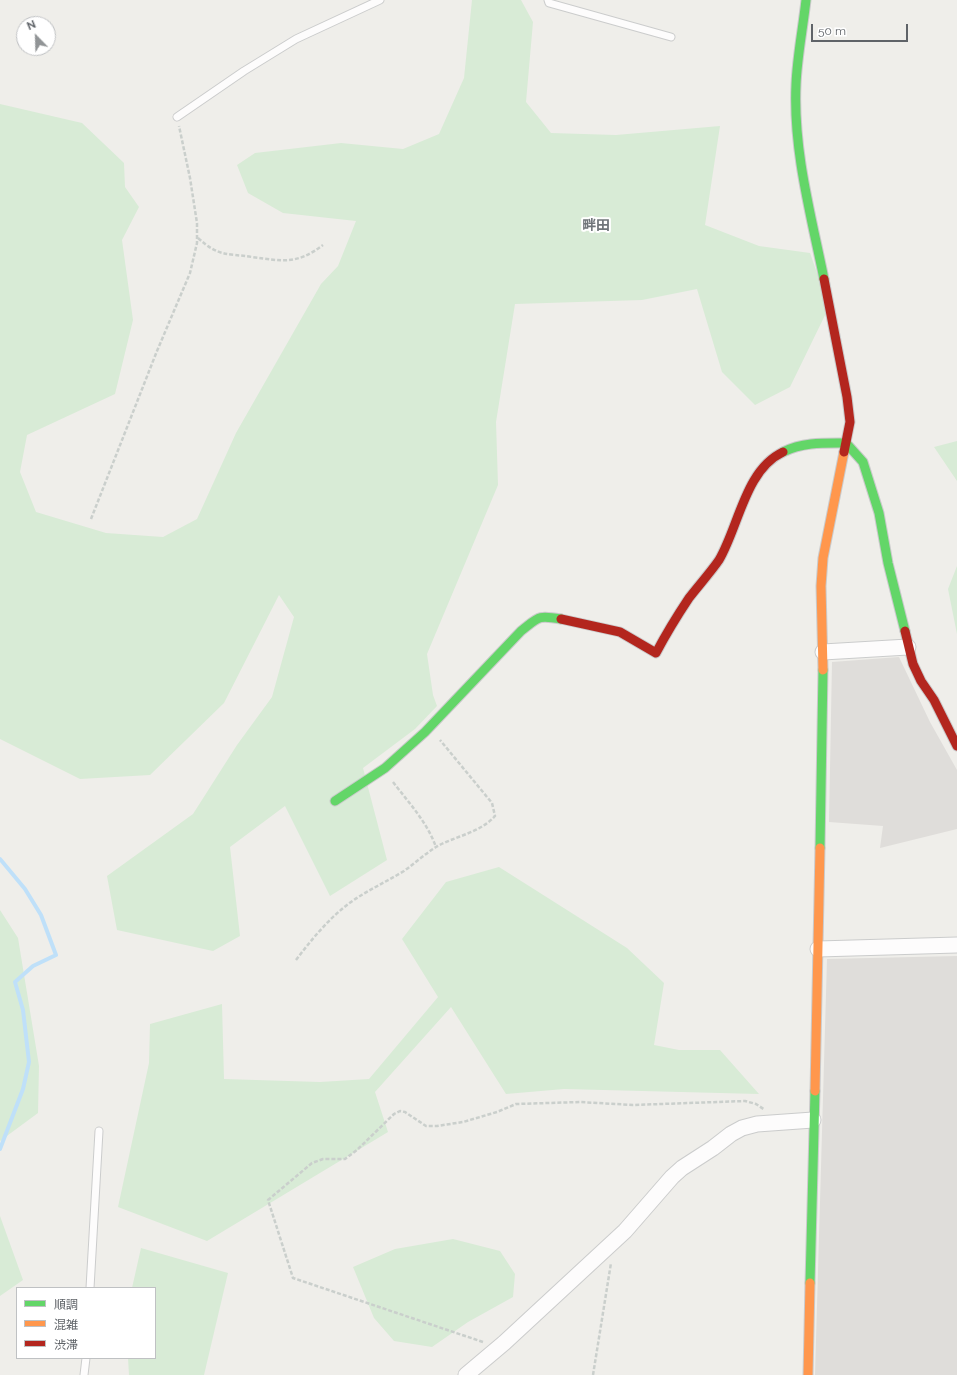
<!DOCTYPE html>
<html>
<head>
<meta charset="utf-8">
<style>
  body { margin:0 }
  #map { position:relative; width:957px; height:1375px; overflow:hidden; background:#efeeea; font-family:Raleway,"Noto Sans JP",sans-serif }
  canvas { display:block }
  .legend { position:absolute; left:16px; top:1287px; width:140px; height:72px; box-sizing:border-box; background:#fff; border:1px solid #bfc1c3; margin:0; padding:5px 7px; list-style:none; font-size:12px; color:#5f6368 }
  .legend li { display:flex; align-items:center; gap:8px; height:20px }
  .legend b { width:20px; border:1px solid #bfc1c3 }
  .north { position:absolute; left:16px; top:16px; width:40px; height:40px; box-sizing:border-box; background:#fff; border:1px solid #bfc1c3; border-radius:50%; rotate:337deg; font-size:11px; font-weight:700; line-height:16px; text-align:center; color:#5f6368 }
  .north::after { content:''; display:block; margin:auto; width:14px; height:18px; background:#919496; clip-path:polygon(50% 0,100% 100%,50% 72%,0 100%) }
  .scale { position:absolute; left:811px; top:24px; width:97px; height:18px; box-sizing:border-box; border:2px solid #5f6368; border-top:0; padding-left:5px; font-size:12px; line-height:14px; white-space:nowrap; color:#5f6368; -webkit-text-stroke:3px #fff; paint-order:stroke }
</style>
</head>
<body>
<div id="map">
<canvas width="957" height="1375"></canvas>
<ul class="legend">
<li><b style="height:5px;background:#63d668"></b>順調</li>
<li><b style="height:5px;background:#ff974d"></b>混雑</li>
<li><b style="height:5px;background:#b3261e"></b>渋滞</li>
</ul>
<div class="north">N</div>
<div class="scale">50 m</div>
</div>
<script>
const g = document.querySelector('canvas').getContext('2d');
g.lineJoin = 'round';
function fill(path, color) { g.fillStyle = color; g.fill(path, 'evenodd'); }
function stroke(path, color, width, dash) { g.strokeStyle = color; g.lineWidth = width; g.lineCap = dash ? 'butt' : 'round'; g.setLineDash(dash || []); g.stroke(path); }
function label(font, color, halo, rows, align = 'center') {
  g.font = font + ' Raleway,"Noto Sans JP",sans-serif'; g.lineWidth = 4; g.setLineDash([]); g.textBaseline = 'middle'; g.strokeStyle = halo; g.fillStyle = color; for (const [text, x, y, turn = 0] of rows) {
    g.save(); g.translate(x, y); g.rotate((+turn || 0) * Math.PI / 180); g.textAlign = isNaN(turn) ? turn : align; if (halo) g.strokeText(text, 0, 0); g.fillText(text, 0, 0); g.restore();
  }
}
const industrial = new Path2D(`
  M 899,657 L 930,722 L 957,770 L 957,829 L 880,848 L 883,826 L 829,822 L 832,662 Z
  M 957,956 L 957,1375 L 815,1375 L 827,959 Z`);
const green = new Path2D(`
  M 472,0 L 521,0 L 533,22 L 526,102 L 551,133 L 616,135 L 720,126 L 705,225 L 759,246 L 810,253 L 829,307 L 790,387 L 755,405 L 722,372 L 697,289 L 642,300 L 515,304 L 496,422 L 498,485 L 427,654 L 433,695 L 437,706 L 415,729 L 363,768 L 387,860 L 330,896 L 285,806 L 230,847 L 240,936 L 213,951 L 117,930 L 107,876 L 193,814 L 237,745 L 272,697 L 294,617 L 279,595 L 224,703 L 150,775 L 80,779 L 0,739 L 0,104 L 82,123 L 124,163 L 125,187 L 139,207 L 122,240 L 133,320 L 115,394 L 27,435 L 20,472 L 36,512 L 106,533 L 163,537 L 197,519 L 236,433 L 321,284 L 338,266 L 356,221 L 283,213 L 248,193 L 237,165 L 255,153 L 341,143 L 403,149 L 439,134 L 464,78 Z
  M 957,441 L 957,481 L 934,447 Z
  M 957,566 L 957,634 L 948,589 Z
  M 499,867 L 627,948 L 664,983 L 654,1045 L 679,1050 L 720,1050 L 759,1094 L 564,1089 L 506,1094 L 451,1007 L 375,1092 L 388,1132 L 207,1241 L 118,1207 L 149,1063 L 150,1024 L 222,1004 L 224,1079 L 320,1082 L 369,1079 L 438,997 L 402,939 L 446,882 Z
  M 0,910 L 18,938 L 39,1066 L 38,1113 L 0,1141 Z
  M 0,1216 L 23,1280 L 0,1296 Z
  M 453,1239 L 500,1251 L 515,1274 L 513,1297 L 468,1322 L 432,1347 L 394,1341 L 374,1318 L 353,1267 L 395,1249 Z
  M 141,1248 L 228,1273 L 204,1375 L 129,1375 L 128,1358 L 155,1358 L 155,1288 L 132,1288 Z`);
const stream = new Path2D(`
  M 0,859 L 25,889 L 41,915 L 56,955 L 33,966 L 15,982 L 23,1010 L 29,1062 L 23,1089 L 0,1149`);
const path = new Path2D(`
  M 198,238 C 219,257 226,253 252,257 C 282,261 297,265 323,245
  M 91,519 L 157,351 L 190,273 L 197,243 L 197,223 L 190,178 L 179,126
  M 393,782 C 409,803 427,822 436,847
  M 296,960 C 312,939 329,918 351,902 C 368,890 386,882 404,871 C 415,863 425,854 436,847 C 455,836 480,833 495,816 L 492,803 L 440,740
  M 483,1342 L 293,1278 L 268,1200 L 312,1163 L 323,1159 L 345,1159 L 357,1150 L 394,1114 L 400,1111 L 405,1112 L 426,1126 L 437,1126 L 463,1122 L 497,1112 L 516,1104 L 580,1102 L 633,1105 L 745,1101 L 756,1104 L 765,1110
  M 593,1375 L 611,1263`);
const lane = new Path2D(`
  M 548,0 L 549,3 L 671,37
  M 177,117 L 244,71 L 296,39 L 380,0
  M 90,1288 L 99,1131
  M 84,1375 L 86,1358`);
const street = new Path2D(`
  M 823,652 L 908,647
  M 818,949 L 957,945
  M 466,1375 L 504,1343 L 625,1231 L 672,1177 L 682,1168 L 713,1148 L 731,1134 L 742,1128 L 757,1124 L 813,1120`);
const fast = new Path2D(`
  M 806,0 C 803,28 797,57 796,85 C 793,150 811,215 824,279
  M 783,452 C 803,442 824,443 846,443 L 863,462 L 879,513 L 888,563 L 905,631
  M 335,801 L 385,768 L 425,732 L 521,631 C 539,617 537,615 561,619
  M 820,848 L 823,670
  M 810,1283 L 815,1091`);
const slow = new Path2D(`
  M 823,670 L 821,586 L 823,558 L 844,452
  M 815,1091 L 820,848
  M 808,1375 L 810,1283`);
const jam = new Path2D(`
  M 824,279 L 847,397 L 850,422 L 844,452
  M 561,619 L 620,632 L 656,653 C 666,634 677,616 689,598 C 699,585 710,573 719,560 C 739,526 745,470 783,452
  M 905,631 L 913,664 L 921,681 L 934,700 L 957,746`);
const quarterNames = [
  ["畔田",596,226]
];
fill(industrial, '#dfddda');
fill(green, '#d8ebd6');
stroke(stream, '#bfe0f9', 4);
stroke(lane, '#cbcccc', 9);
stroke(street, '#cbcccc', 17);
stroke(fast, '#cacacb', 11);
stroke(slow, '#cacacb', 11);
stroke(jam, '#cacacb', 11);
stroke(path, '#cacfcc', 2.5, [4, 2]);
stroke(lane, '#fdfcfc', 7);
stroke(street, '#fdfcfc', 15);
stroke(fast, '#63d668', 9);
stroke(slow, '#ff974d', 9);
stroke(jam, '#b3261e', 9);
label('bold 14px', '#70757a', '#fff', quarterNames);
</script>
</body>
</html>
